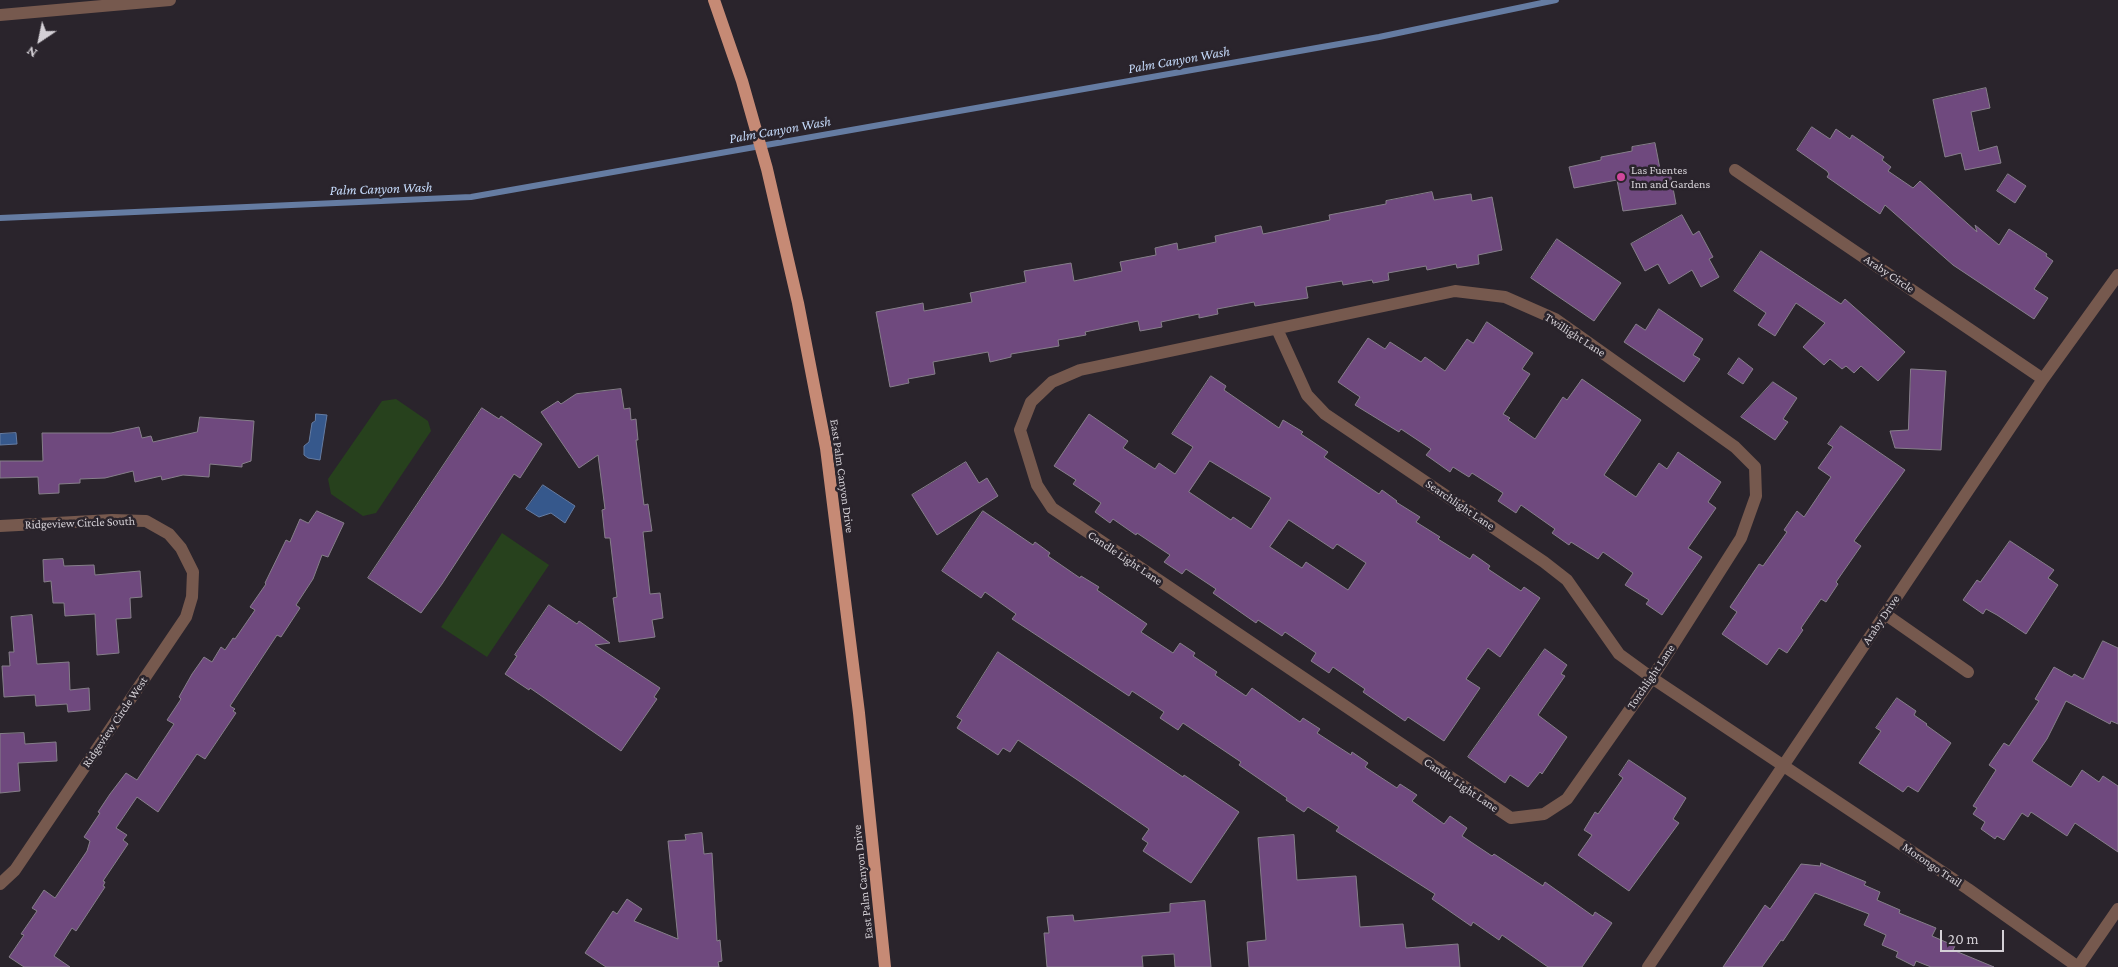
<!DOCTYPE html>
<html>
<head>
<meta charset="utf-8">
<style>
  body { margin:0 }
  #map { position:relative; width:2118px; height:967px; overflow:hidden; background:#2a242c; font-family:"Crimson Pro",serif }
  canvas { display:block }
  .north { position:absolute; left:15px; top:15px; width:50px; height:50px; -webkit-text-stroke:4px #2a242c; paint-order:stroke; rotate:214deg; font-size:14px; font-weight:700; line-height:20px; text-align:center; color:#d4d0d6 }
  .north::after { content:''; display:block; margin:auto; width:18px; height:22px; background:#d4d0d6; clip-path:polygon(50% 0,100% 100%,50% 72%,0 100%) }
  .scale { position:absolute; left:1940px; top:930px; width:64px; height:22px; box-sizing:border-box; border:2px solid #d4d0d6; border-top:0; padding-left:6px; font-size:15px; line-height:18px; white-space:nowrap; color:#d4d0d6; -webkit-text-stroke:4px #2a242c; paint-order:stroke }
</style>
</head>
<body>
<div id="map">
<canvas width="2118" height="967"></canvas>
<div class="north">N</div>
<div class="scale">20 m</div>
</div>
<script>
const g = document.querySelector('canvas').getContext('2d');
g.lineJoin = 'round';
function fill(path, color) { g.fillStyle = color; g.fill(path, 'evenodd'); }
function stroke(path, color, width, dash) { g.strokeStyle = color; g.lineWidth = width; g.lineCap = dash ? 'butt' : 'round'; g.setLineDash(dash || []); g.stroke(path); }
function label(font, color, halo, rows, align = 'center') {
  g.font = font + ' "Crimson Pro",serif'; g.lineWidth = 5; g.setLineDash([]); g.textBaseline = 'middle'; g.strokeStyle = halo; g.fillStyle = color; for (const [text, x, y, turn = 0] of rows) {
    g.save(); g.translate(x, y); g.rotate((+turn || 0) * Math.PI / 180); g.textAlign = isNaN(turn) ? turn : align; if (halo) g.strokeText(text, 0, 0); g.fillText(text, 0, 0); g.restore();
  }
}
const green = new Path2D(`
  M 396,399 L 428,421 L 431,431 L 376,513 L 363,516 L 331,494 L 328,479 L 382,401 Z
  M 502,533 L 549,565 L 487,657 L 441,627 Z`);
const water = new Path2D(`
  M 316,414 L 327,415 L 320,460 L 308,458 L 304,455 L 304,446 L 309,442 L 312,423 L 315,421 Z
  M 16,433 L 17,444 L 0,445 L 0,434 Z
  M 543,485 L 575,506 L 565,523 L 551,513 L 539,517 L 526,509 Z`);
const stream = new Path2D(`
  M 0,218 L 471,197 L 1379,37 L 1556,0`);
const building = new Path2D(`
  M 1986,88 L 1990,108 L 1971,112 L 1979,151 L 1997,146 L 2001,163 L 1965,170 L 1961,153 L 1945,157 L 1933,100 Z
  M 1812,127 L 1830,139 L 1836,129 L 1850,139 L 1852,135 L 1884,157 L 1882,160 L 1891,167 L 1888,171 L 1913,188 L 1920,181 L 1977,232 L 1975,225 L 1999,245 L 2009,229 L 2047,254 L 2046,256 L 2053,261 L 2034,289 L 2048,298 L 2034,319 L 1953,265 L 1885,205 L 1880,214 L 1827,177 L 1829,174 L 1827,171 L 1797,150 Z
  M 1655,143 L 1661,174 L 1670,172 L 1676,204 L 1623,211 L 1617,180 L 1574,188 L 1569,167 L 1601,160 L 1601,157 L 1632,151 L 1632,147 Z
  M 2008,174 L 2026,186 L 2015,203 L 1997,191 Z
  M 1432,192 L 1434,200 L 1471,194 L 1472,201 L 1492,197 L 1502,250 L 1478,255 L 1479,264 L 1457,268 L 1456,264 L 1427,270 L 1426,266 L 1388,273 L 1389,280 L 1373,283 L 1372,280 L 1343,285 L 1342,281 L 1306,287 L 1308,298 L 1255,306 L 1254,302 L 1217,309 L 1218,314 L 1199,318 L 1199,314 L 1161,322 L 1162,327 L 1140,331 L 1138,321 L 1085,332 L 1086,335 L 1058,340 L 1059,346 L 1011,354 L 1011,357 L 990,362 L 988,352 L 933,362 L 935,374 L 908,379 L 909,383 L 890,387 L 876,312 L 923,303 L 924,311 L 972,302 L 970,293 L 1026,282 L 1024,271 L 1071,263 L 1074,281 L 1122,271 L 1120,262 L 1156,255 L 1155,248 L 1177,243 L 1178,250 L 1216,242 L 1215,236 L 1261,226 L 1263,234 L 1330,220 L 1329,215 L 1386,204 L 1386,201 Z
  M 1682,215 L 1693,235 L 1699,231 L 1713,257 L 1709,259 L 1719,277 L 1701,287 L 1692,270 L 1669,284 L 1658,264 L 1645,271 L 1631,244 Z
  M 1557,239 L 1621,283 L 1594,321 L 1531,278 Z
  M 1761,251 L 1841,304 L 1845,299 L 1905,352 L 1878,381 L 1861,366 L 1854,373 L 1846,366 L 1842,369 L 1830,359 L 1824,365 L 1803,347 L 1825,323 L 1796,303 L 1775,336 L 1758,325 L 1766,313 L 1734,291 Z
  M 1659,309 L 1703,339 L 1693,355 L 1700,359 L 1684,382 L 1624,342 L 1636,324 L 1645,330 Z
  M 1487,322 L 1533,353 L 1522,369 L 1530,374 L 1503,414 L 1510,418 L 1508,420 L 1535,439 L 1563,397 L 1567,400 L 1582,379 L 1641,420 L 1604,475 L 1636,497 L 1659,463 L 1667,469 L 1678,452 L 1721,482 L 1708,502 L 1716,508 L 1688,548 L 1702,557 L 1662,615 L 1646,604 L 1649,600 L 1625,585 L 1633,573 L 1603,552 L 1598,559 L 1571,542 L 1569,545 L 1552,533 L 1555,529 L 1521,505 L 1516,513 L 1498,501 L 1503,493 L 1472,473 L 1469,477 L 1453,467 L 1450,472 L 1426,455 L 1431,449 L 1401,429 L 1399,432 L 1355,405 L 1360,397 L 1338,382 L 1368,338 L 1385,349 L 1390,342 L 1421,362 L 1425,357 L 1445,371 L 1467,339 L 1473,343 Z
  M 1739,358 L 1753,369 L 1743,384 L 1728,374 Z
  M 1911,369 L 1946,371 L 1941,450 L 1895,448 L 1890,431 L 1908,430 Z
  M 1211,376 L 1226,386 L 1224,390 L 1279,428 L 1283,420 L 1303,432 L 1301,434 L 1328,452 L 1324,457 L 1379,494 L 1382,490 L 1397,501 L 1396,502 L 1420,517 L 1416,522 L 1440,537 L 1438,539 L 1470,559 L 1473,554 L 1490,566 L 1488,569 L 1521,591 L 1524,587 L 1540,598 L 1500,657 L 1488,648 L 1466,679 L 1480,688 L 1444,741 L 1408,717 L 1405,721 L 1363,692 L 1365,689 L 1333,667 L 1329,673 L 1311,661 L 1316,653 L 1285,632 L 1282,636 L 1258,620 L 1256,623 L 1213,593 L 1216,589 L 1186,569 L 1182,574 L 1164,562 L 1170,555 L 1137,533 L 1136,535 L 1113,519 L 1110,523 L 1095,512 L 1101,503 L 1073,484 L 1076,480 L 1054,466 L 1089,414 L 1128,441 L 1123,448 L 1155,469 L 1159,463 L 1175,474 L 1193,447 L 1172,434 ZM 1210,461 L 1271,498 L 1251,529 L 1233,517 L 1231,520 L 1189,492 ZM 1289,520 L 1333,549 L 1337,544 L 1366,563 L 1348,590 L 1306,562 L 1302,568 L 1270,547 Z
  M 1773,382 L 1797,398 L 1783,419 L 1788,422 L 1775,440 L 1741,417 Z
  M 621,389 L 624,409 L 630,408 L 631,420 L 636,419 L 638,440 L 636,440 L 644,505 L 648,504 L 652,531 L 643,532 L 650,594 L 660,593 L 663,618 L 652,620 L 655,637 L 619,642 L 613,598 L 617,597 L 610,538 L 605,538 L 602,510 L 605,509 L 598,455 L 579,468 L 541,412 L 558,401 L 561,404 L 576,394 Z
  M 482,408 L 499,419 L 501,416 L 542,444 L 520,478 L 514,474 L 442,584 L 421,613 L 368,578 Z
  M 200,417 L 254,421 L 251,461 L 242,464 L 242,467 L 210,464 L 209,477 L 183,475 L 162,480 L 161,476 L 135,482 L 133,471 L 105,478 L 80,479 L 80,483 L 59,484 L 59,493 L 39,494 L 38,477 L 0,478 L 0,461 L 43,461 L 42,433 L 111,433 L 139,427 L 142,438 L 151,436 L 153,442 L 197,432 Z
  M 1841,426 L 1905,470 L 1854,541 L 1861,546 L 1836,582 L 1838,584 L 1826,602 L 1821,599 L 1801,628 L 1803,630 L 1787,653 L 1779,648 L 1767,665 L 1722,634 L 1737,612 L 1730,607 L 1759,564 L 1763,566 L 1787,532 L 1784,530 L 1797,511 L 1804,517 L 1831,477 L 1818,468 L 1833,447 L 1828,444 Z
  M 966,462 L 979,483 L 987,478 L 998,496 L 937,535 L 912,495 Z
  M 317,511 L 344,523 L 328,557 L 322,555 L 313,579 L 296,605 L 300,608 L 281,637 L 277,635 L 230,706 L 235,709 L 233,711 L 236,713 L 205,759 L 197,754 L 158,812 L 137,797 L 116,828 L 127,835 L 123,840 L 128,844 L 103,881 L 105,882 L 103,886 L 105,887 L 76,931 L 72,928 L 54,956 L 70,967 L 24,967 L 9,957 L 24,935 L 21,934 L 37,911 L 32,908 L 44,890 L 55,898 L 87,851 L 90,841 L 84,837 L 100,813 L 98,812 L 110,794 L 126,773 L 137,780 L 174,724 L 167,720 L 181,699 L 179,697 L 192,674 L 204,657 L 212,662 L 221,647 L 225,650 L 233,638 L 235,639 L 255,610 L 250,607 L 266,584 L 265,583 L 286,540 L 290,542 L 300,519 L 308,523 Z
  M 983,511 L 1033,545 L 1035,542 L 1050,553 L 1048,556 L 1080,578 L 1081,576 L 1099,587 L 1097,590 L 1147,624 L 1141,632 L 1173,653 L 1180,643 L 1195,653 L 1193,656 L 1217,672 L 1215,675 L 1246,696 L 1252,688 L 1300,722 L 1303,718 L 1320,729 L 1317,733 L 1351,755 L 1352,752 L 1368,763 L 1365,767 L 1397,788 L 1400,784 L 1417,795 L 1412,801 L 1444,824 L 1450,816 L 1467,828 L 1462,836 L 1492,856 L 1494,854 L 1543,886 L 1545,882 L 1593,916 L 1595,912 L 1612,923 L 1582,967 L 1548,967 L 1502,935 L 1499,940 L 1473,922 L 1471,926 L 1432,899 L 1435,894 L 1336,831 L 1339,827 L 1308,807 L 1304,812 L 1286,800 L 1287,798 L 1239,765 L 1241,762 L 1183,723 L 1178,730 L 1160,718 L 1164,712 L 1132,691 L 1129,696 L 1012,619 L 1016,614 L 985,592 L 981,598 L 942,571 Z
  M 2010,541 L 2054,570 L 2048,578 L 2058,585 L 2026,634 L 1997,615 L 1986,609 L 1983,614 L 1963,600 L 1977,580 L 1980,582 Z
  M 63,559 L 64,566 L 94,565 L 95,575 L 140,571 L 142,597 L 130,598 L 131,618 L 116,619 L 119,653 L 97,655 L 95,614 L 65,616 L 64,603 L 53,603 L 51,581 L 44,582 L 43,560 Z
  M 549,605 L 577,624 L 579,621 L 610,643 L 595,645 L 660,688 L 654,697 L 657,699 L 621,751 L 530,688 L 529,690 L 505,674 L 517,656 L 515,655 Z
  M 32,615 L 37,664 L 69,662 L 70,690 L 89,688 L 90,710 L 68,712 L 67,704 L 36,706 L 35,695 L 4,697 L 2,666 L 10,666 L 9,652 L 14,652 L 11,617 Z
  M 2103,641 L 2118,648 L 2118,724 L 2111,721 L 2110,724 L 2066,701 L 2047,739 L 2032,761 L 2071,787 L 2082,770 L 2099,782 L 2103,776 L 2118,786 L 2118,852 L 2075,823 L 2067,836 L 2031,812 L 2028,817 L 2022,813 L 2004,840 L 1997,836 L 1995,839 L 1981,829 L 1985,822 L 1973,814 L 1977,808 L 1973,806 L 1996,770 L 1989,765 L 2004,743 L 2009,746 L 2039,701 L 2035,699 L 2054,667 L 2072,677 L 2074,674 L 2083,679 Z
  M 1545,649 L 1567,665 L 1561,674 L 1565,676 L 1538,715 L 1567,737 L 1542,774 L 1540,772 L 1528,787 L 1510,775 L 1505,783 L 1468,757 Z
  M 998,652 L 1183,777 L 1184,775 L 1239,812 L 1191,883 L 1143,851 L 1148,843 L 1142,839 L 1149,829 L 1079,781 L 1018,740 L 1010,752 L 1003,748 L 998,755 L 957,728 L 962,720 L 957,717 Z
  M 1897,698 L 1916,711 L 1914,715 L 1927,724 L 1926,725 L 1951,743 L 1918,792 L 1908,786 L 1903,792 L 1859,763 L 1881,731 L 1876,728 Z
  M 24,733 L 25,744 L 56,742 L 57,761 L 18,763 L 20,791 L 0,793 L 0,734 Z
  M 1629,760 L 1686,798 L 1673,819 L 1679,823 L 1629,891 L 1578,855 L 1592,835 L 1584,830 L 1595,812 L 1598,814 L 1623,778 L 1619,775 Z
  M 702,833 L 704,854 L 712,853 L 717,941 L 720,940 L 722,961 L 718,962 L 719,967 L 606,967 L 585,953 L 613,911 L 617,914 L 627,899 L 642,909 L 634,921 L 678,939 L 668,841 L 686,840 L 685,835 Z
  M 1294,835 L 1297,880 L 1356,876 L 1360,927 L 1403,924 L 1406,948 L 1458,944 L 1460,967 L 1249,967 L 1247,942 L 1266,940 L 1258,838 Z
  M 1821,863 L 1866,882 L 1864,885 L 1880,892 L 1877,900 L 1900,910 L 1899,913 L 1936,928 L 1932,936 L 1955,946 L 1953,950 L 1994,967 L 1931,967 L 1916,961 L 1914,966 L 1896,957 L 1898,952 L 1882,945 L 1886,935 L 1864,925 L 1869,914 L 1815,893 L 1783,941 L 1781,940 L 1762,967 L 1723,967 L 1765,905 L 1770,909 L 1801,864 L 1820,866 Z
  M 1205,901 L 1211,967 L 1175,967 L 1174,954 L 1142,956 L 1143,967 L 1047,967 L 1044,933 L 1049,933 L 1047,917 L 1073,915 L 1074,921 L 1170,912 L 1170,904 Z`);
const street = new Path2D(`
  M 0,15 L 170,0
  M 1735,170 L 2043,379
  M 1455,291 L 1505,297 L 1555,319 L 1735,447 L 1755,467 L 1756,496 L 1741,538 L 1652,678 L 1567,799 L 1544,814 L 1511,818 L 1052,508 L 1037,485 L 1020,430 L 1031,402 L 1052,382 L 1080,370 Z
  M 1277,329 L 1307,395 L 1325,414 L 1544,562 L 1567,580 L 1619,654 L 1652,678 L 1968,889 L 2078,967
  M 0,526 L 112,520 L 146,521 L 169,534 L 181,548 L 193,572 L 192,597 L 186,617 L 15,870 L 0,884
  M 1885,614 L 1968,672
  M 1648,967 L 2043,379 L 2118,275
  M 2078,967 L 2118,909`);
const primary = new Path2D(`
  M 714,0 L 742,81 L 767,169 L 798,303 L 826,448 L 859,713 L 885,967`);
const markers = [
  [1621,177,5,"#d1479c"]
];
const poiNames = [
  ["Las Fuentes",1631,170],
  ["Inn and Gardens",1631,184]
];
const streetNames = [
  ["Araby Circle",1889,274,34],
  ["Twillight Lane",1575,335,33],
  ["East Palm Canyon Drive",842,476,82],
  ["Searchlight Lane",1460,505,34],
  ["Ridgeview Circle South",80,523,-2],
  ["Candle Light Lane",1125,558,34],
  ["Araby Drive",1881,620,-56],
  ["Torchlight Lane",1651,677,-56],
  ["Ridgeview Circle West",115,722,-56],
  ["Candle Light Lane",1461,785,34],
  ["Morongo Trail",1932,865,34],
  ["East Palm Canyon Drive",863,882,-96]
];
const waterNames = [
  ["Palm Canyon Wash",1179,60,-10],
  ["Palm Canyon Wash",780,130,-10],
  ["Palm Canyon Wash",381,189,-2]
];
fill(green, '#27411d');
fill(water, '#36588c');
stroke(water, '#657ca2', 1);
stroke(stream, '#657ca2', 6);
fill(building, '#6f497e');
stroke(building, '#867f8a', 1);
stroke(street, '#76594e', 12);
stroke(primary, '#c68a75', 12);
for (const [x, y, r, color] of markers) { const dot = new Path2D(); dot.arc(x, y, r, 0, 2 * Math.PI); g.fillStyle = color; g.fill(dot); stroke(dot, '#2a242c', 2); }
label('12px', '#d4d0d6', '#2a242c', poiNames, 'left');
label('12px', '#d4d0d6', '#2a242c', streetNames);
label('italic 14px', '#c4d9f9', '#2a242c', waterNames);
</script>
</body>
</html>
